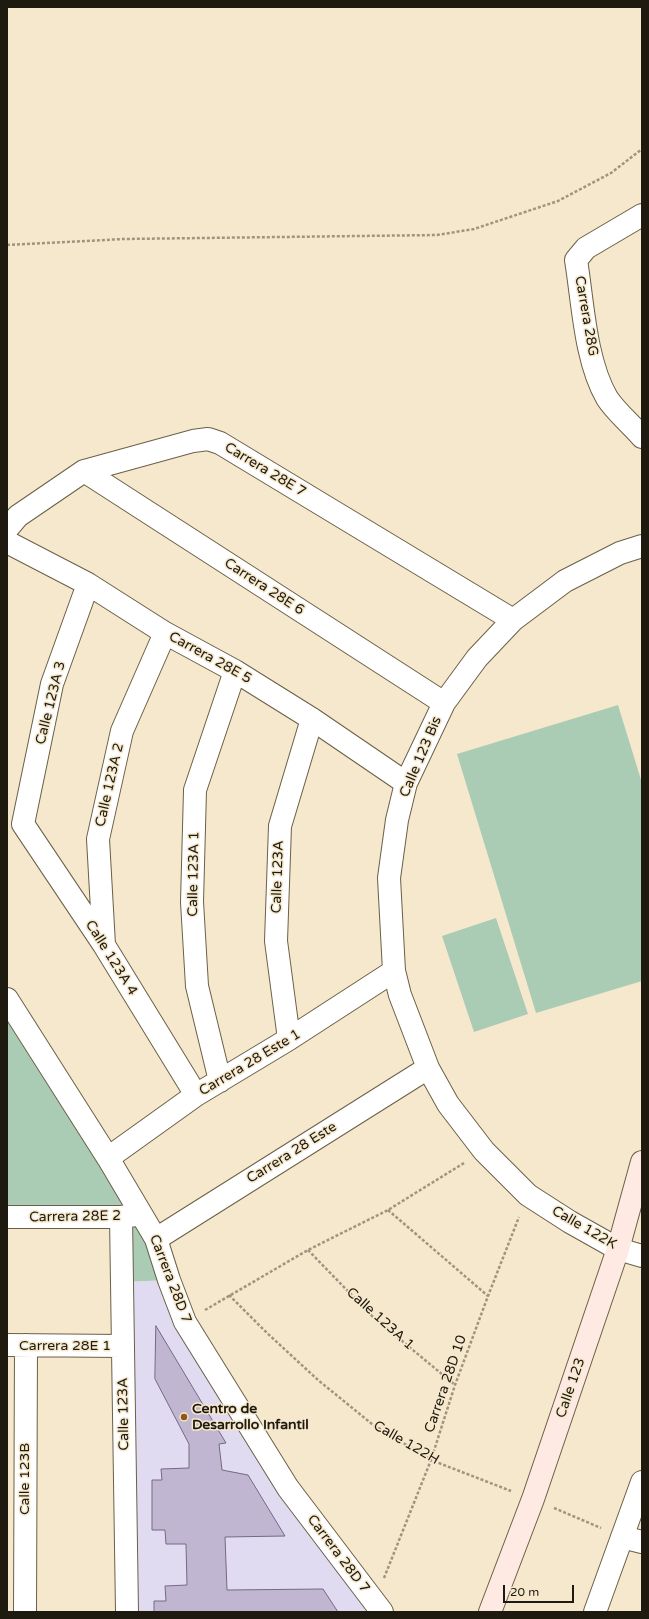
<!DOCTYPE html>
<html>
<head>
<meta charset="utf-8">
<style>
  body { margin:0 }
  #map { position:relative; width:649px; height:1619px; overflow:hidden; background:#f5e8cc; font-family:"Varela Round",sans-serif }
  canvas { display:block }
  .frame { position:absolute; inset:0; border:8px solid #1f1a10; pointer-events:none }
  .scale { position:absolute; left:503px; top:1585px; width:71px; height:18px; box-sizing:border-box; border:2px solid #1f1a10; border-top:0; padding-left:5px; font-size:12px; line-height:14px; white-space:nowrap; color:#1f1a10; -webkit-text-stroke:3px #f5e8cc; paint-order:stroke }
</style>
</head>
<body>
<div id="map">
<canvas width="649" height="1619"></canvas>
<div class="frame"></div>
<div class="scale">20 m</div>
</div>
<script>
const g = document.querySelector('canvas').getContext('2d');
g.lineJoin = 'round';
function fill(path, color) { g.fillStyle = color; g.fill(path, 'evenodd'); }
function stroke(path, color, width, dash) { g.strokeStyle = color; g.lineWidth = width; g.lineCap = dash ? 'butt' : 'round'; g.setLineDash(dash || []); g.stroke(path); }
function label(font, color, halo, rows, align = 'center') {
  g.font = font + ' "Varela Round",sans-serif'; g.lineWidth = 3; g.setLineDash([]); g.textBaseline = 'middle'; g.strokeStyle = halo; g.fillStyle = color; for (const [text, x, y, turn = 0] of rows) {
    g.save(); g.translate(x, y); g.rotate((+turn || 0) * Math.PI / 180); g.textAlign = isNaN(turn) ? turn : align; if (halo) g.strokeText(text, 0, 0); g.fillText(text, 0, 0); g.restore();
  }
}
const education = new Path2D(`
  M 169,1280 L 185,1322 L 382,1612 L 127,1612 L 122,1282 Z`);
const green = new Path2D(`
  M 618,705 L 642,783 L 642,981 L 536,1013 L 457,754 Z
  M 496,918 L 528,1014 L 474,1032 L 442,936 Z
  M 7,999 L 169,1280 L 122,1282 L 121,1217 L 7,1217 Z`);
const building = new Path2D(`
  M 156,1326 L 226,1443 L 219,1444 L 222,1470 L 248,1475 L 285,1536 L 225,1537 L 227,1590 L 323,1589 L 338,1612 L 154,1612 L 154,1601 L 166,1601 L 165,1586 L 187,1585 L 186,1544 L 166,1544 L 165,1530 L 152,1530 L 152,1480 L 162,1480 L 161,1469 L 189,1468 L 189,1444 L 155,1379 Z`);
const path = new Path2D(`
  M 7,245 L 124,239 L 437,235 L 474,229 L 558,201 L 611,173 L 642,149
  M 388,1210 L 488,1296
  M 308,1250 L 372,1316 L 455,1385
  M 229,1295 L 267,1333 L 318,1380 L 372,1424 L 431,1460 L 511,1491
  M 205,1310 L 308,1250 L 388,1210 L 464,1163
  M 554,1508 L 601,1528
  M 384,1578 L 431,1460 L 455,1385 L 488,1296 L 519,1217`);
const street = new Path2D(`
  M 642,215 L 586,248 L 576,260 C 583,303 585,360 607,398 C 616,412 631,424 642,437
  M 84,471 L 444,703
  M 7,529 L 18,516 L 84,471 L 193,441 L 208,439 L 220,443 L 513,620
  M 7,542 L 88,584 L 165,633 L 235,671 L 312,719 L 406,783
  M 642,546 L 620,553 L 565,581 L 513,620 L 477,658 L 444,703 L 406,783 L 397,820 L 389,878 L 394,971 L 400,995 L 428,1068 L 448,1104 L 484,1151 L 528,1195 L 570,1222 L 618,1249 L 642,1256
  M 23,824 L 104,945 L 196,1095
  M 23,824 L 52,684 L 88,584
  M 104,945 L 98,839 L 122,731 L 165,633
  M 7,999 L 108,1158 L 156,1239 L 169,1280 L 185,1322 L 288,1488 L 382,1612
  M 289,1039 L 276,941 L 280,826 L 312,719
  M 220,1081 L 197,986 L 192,902 L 195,790 L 235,671
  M 108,1158 L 196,1095 L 289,1039 L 394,971
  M 7,1217 L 121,1217 L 136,1215
  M 121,1217 L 127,1612
  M 156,1239 L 428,1068
  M 7,1345 L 123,1346
  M 622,1537 L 642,1542
  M 25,1612 L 26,1345
  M 595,1612 L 642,1482`);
const secondary = new Path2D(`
  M 490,1612 L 533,1499 L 618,1249 L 642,1162`);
const markers = [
  [184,1417,4,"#915615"]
];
const streetNames = [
  ["Carrera 28G",586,316,80],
  ["Carrera 28E 7",265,470,31],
  ["Carrera 28E 6",264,587,33],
  ["Carrera 28E 5",210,658,29],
  ["Calle 123A 3",51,703,-76],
  ["Calle 123 Bis",421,757,-67],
  ["Calle 123A 2",110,785,-77],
  ["Calle 123A 1",194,874,-89],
  ["Calle 123A",278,877,-88],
  ["Calle 123A 4",111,958,58],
  ["Carrera 28 Este 1",250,1063,-31],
  ["Carrera 28 Este",292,1153,-32],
  ["Carrera 28E 2",75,1217,-1],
  ["Calle 122K",584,1228,30],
  ["Carrera 28D 7",170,1279,69],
  ["Calle 123A 1",380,1319,42],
  ["Carrera 28E 1",65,1346],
  ["Carrera 28D 10",446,1384,-71],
  ["Calle 123",571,1388,-71],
  ["Calle 123A",124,1414,-91],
  ["Calle 122H",406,1443,30],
  ["Calle 123B",25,1479,-90],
  ["Carrera 28D 7",338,1554,53]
];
const poiNames = [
  ["Centro de",192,1409],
  ["Desarrollo Infantil",192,1425]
];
fill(education, '#e1dbf1');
fill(green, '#abccb4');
fill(building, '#c1b6d1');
stroke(building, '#746a83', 1);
stroke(street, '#6b6047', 24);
stroke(secondary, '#6b6047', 24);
stroke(path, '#9e9580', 2.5, [3, 2]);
stroke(street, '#fff', 22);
stroke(secondary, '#feeae3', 22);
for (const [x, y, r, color] of markers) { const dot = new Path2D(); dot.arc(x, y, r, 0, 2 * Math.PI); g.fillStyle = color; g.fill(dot); stroke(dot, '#f5e8cc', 1.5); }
label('14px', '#1f1a10', '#f5e8cc', streetNames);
label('bold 14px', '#1f1a10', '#f5e8cc', poiNames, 'left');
</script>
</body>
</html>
